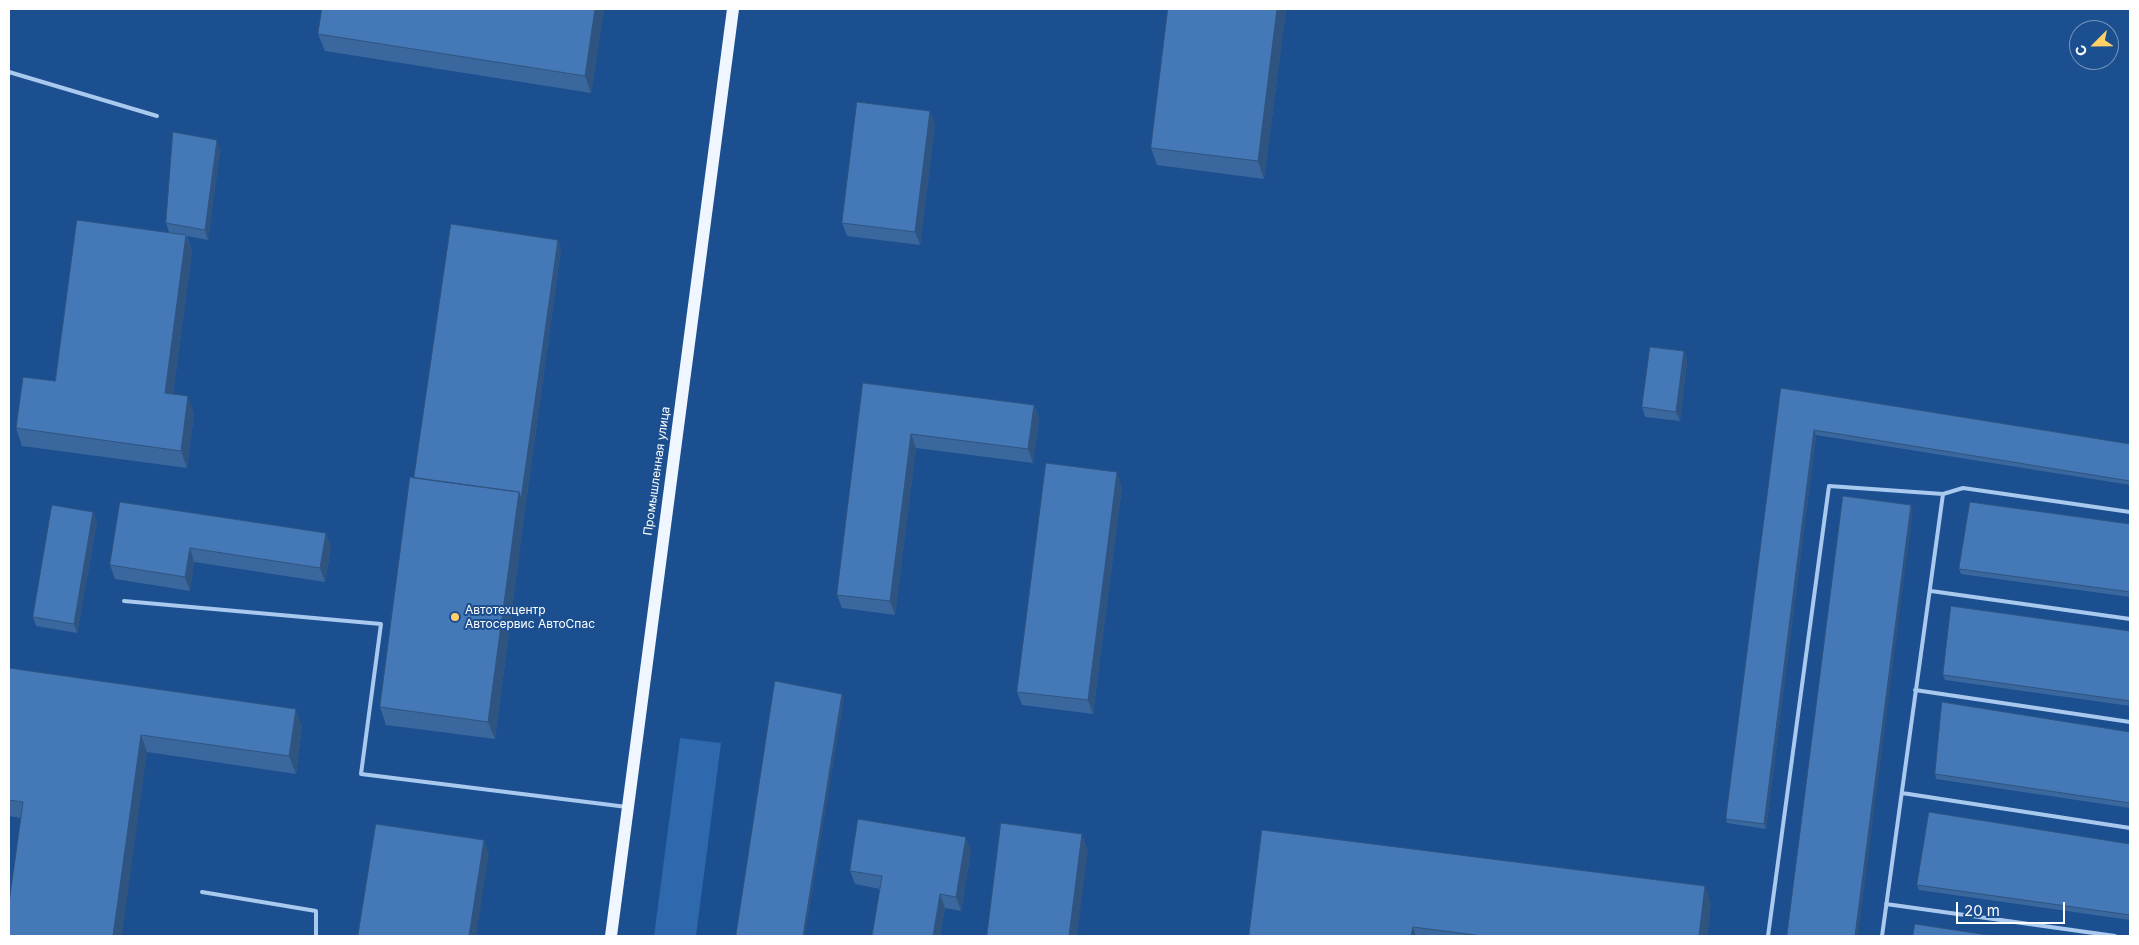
<!DOCTYPE html>
<html>
<head>
<meta charset="utf-8">
<style>
	body { margin:0 }
	#map { position:relative; width:2139px; height:945px; overflow:hidden; background:#1b4f8f; font-family:Inter,sans-serif }
	canvas { display:block }
	.frame { position:absolute; inset:0; border:10px solid #fff; pointer-events:none }
	.north { position:absolute; left:2069px; top:20px; width:50px; height:50px; box-sizing:border-box; background:#1b4f8f; border:1px solid #7695bc; border-radius:50%; rotate:247deg; font-size:14px; font-weight:700; line-height:20px; text-align:center; color:#fff }
	.north::after { content:''; display:block; margin:auto; width:18px; height:22px; background:#ffd166; clip-path:polygon(50% 0,100% 100%,50% 72%,0 100%) }
	.scale { position:absolute; left:1956px; top:902px; width:109px; height:22px; box-sizing:border-box; border:2px solid #fff; border-top:0; padding-left:6px; font-size:15px; line-height:18px; white-space:nowrap; color:#fff; -webkit-text-stroke:4px #1b4f8f; paint-order:stroke }
</style>
</head>
<body>
<div id="map">
<canvas width="2139" height="945"></canvas>
<div class="frame"></div>
<div class="north">С</div>
<div class="scale">20 m</div>
</div>
<script>
const ctx = document.querySelector('canvas').getContext('2d');
ctx.lineJoin = 'round';
function fill(path, color) { ctx.fillStyle = color; ctx.fill(path, 'evenodd'); }
function strokePath(path, color, width, dash) { ctx.strokeStyle = color; ctx.lineWidth = width; ctx.lineCap = dash ? 'butt' : 'round'; ctx.setLineDash(dash || []); ctx.stroke(path); }
function write(font, color, halo, rows, align = 'center') {
  ctx.font = font + ' Inter,sans-serif'; ctx.lineWidth = 4; ctx.setLineDash([]); ctx.textBaseline = 'middle'; ctx.strokeStyle = halo; ctx.fillStyle = color; for (const [text, x, y, turn = 0] of rows) {
    ctx.save(); ctx.translate(x, y); ctx.rotate((+turn || 0) * Math.PI / 180); ctx.textAlign = isNaN(turn) ? turn : align; if (halo) ctx.strokeText(text, 0, 0); ctx.fillText(text, 0, 0); ctx.restore();
  }
}
fill(new Path2D(`
	M680,738L721,743L696,936H654Z`), '#2e69ad');
strokePath(new Path2D(`
	M9,72L157,116
	M1943,494L1963,488L2130,512
	M1931,591L2130,619
	M124,601L381,624L361,774L627,807
	M1915,690L2130,722
	M1902,793L2130,828
	M202,892L316,911V936
	M1886,904L2115,936
	M1768,936L1829,486L1943,494L1882,936`), '#a9c9ee', 4);
strokePath(new Path2D(`
	M611,936L733,9`), '#f0f6ff', 12);
fill(new Path2D(`
	M604,9L591,93L325,51L318,34Z
	M1168,9H1286L1264,179L1157,165L1151,148Z
	M935,124L920,245L847,236L842,223Z
	M220,150L208,240L187,236L192,252L173,394L194,413L187,468L22,446L16,428L55,381L169,232L166,223Z
	M558,240L561,249L525,509L495,739L386,725L380,707Z
	M1684,351L1687,361L1680,421L1645,417L1642,407Z
	M863,383L1034,405L1039,418L1033,463L916,448L895,615L842,608L837,595Z
	M1781,388L2130,444V485L1816,435L1766,829L1727,823L1726,819Z
	M1122,486L1093,714L1022,705L1017,692Z
	M120,502L326,533L331,547L325,582L194,562L190,591L115,579L110,565Z
	M93,512L97,522L77,633L36,626L33,617Z
	M2130,524V597L1961,574L1959,569Z
	M2130,631V706L1945,680L1943,675Z
	M9,668L302,726L296,774L147,752L21,818L9,816Z
	M2130,732V808L1936,779L1935,774Z
	M2130,844V920L1919,890L1917,885Z
	M971,850L961,911L945,908L940,936H872L880,889L855,884L850,871Z
	M1711,903L1707,936H1249Z`), '#3a679d');
fill(new Path2D(`
	M595,9H604L591,93L585,76Z
	M1277,9H1286L1264,179L1258,161Z
	M930,111L935,124L920,245L915,232Z
	M217,140L220,150L208,240L205,230Z
	M186,235L192,252L171,410L165,393Z
	M558,240L561,249L525,509L495,739L488,722L519,492Z
	M1684,351L1687,361L1680,421L1676,412Z
	M188,396L194,413L187,468L181,451Z
	M1034,405L1039,418L1033,463L1028,449Z
	M1814,430L1816,435L1766,829L1764,824Z
	M911,434L916,448L895,615L890,601Z
	M1117,472L1122,486L1093,714L1088,700Z
	M1911,505L1913,510L1858,936H1855Z
	M93,512L97,522L77,633L74,624Z
	M326,533L331,547L325,582L320,568Z
	M190,548L194,562L190,591L185,577Z
	M842,694L844,699L805,936H803Z
	M296,709L302,726L296,774L289,756Z
	M141,735L147,752L122,936H113Z
	M1082,834L1088,851L1077,936H1069Z
	M966,837L971,850L961,911L956,897Z
	M484,840L489,854L476,936H469Z
	M1705,886L1711,903L1707,936H1699Z
	M940,894L945,908L940,936H933Z
	M1413,927L1416,936H1411Z`), '#305480');
const building = new Path2D(`
	M322,9H595L585,76L318,34Z
	M1168,9H1277L1258,161L1151,148Z
	M857,102L930,111L915,232L842,223Z
	M173,132L217,140L205,230L166,223Z
	M77,220L186,235L165,393L188,396L181,451L16,428L23,377L55,381Z
	M451,224L558,240L521,499L519,492L414,478Z
	M1650,347L1684,351L1676,412L1642,407Z
	M863,383L1034,405L1028,449L911,434L890,601L837,595Z
	M1781,388L2130,444V481L1814,430L1764,824L1726,819Z
	M1046,463L1117,472L1088,700L1017,692Z
	M410,477L519,492L488,722L380,707Z
	M1843,496L1911,505L1855,936H1787Z
	M120,502L326,533L320,568L190,548L185,577L110,565Z
	M1970,502L2130,524V592L1959,569Z
	M52,505L93,512L74,624L33,617Z
	M1951,606L2130,631V701L1943,675Z
	M9,668L296,709L289,756L141,735L113,936H9V903L23,802L9,800Z
	M775,681L842,694L803,936H736Z
	M1942,702L2130,732V803L1935,774Z
	M1929,812L2130,844V915L1917,885Z
	M858,819L966,837L956,897L940,894L933,936H872L882,876L850,871Z
	M1001,823L1082,834L1069,936H987Z
	M376,824L484,840L469,936H358Z
	M1262,830L1705,886L1699,936H1483L1413,927L1411,936H1249Z
	M1915,924L1994,936H1913Z`);
fill(building, '#4478b7');
strokePath(building, '#305480', 1);
for (const [x, y, r, color] of [
	[455,617,5,"#ffd166"]
]) { const dot = new Path2D(); dot.arc(x, y, r, 0, 2 * Math.PI); ctx.fillStyle = color; ctx.fill(dot); strokePath(dot, '#1b4f8f', 2); }
write('12px', '#fff', '#1b4f8f', [
	["Промышленная улица",657,471,-82]
]);
write('12px', '#fff', '#1b4f8f', [
	["Автотехцентр",465,610],
	["Автосервис АвтоСпас",465,624]
], 'left');
</script>
</body>
</html>
